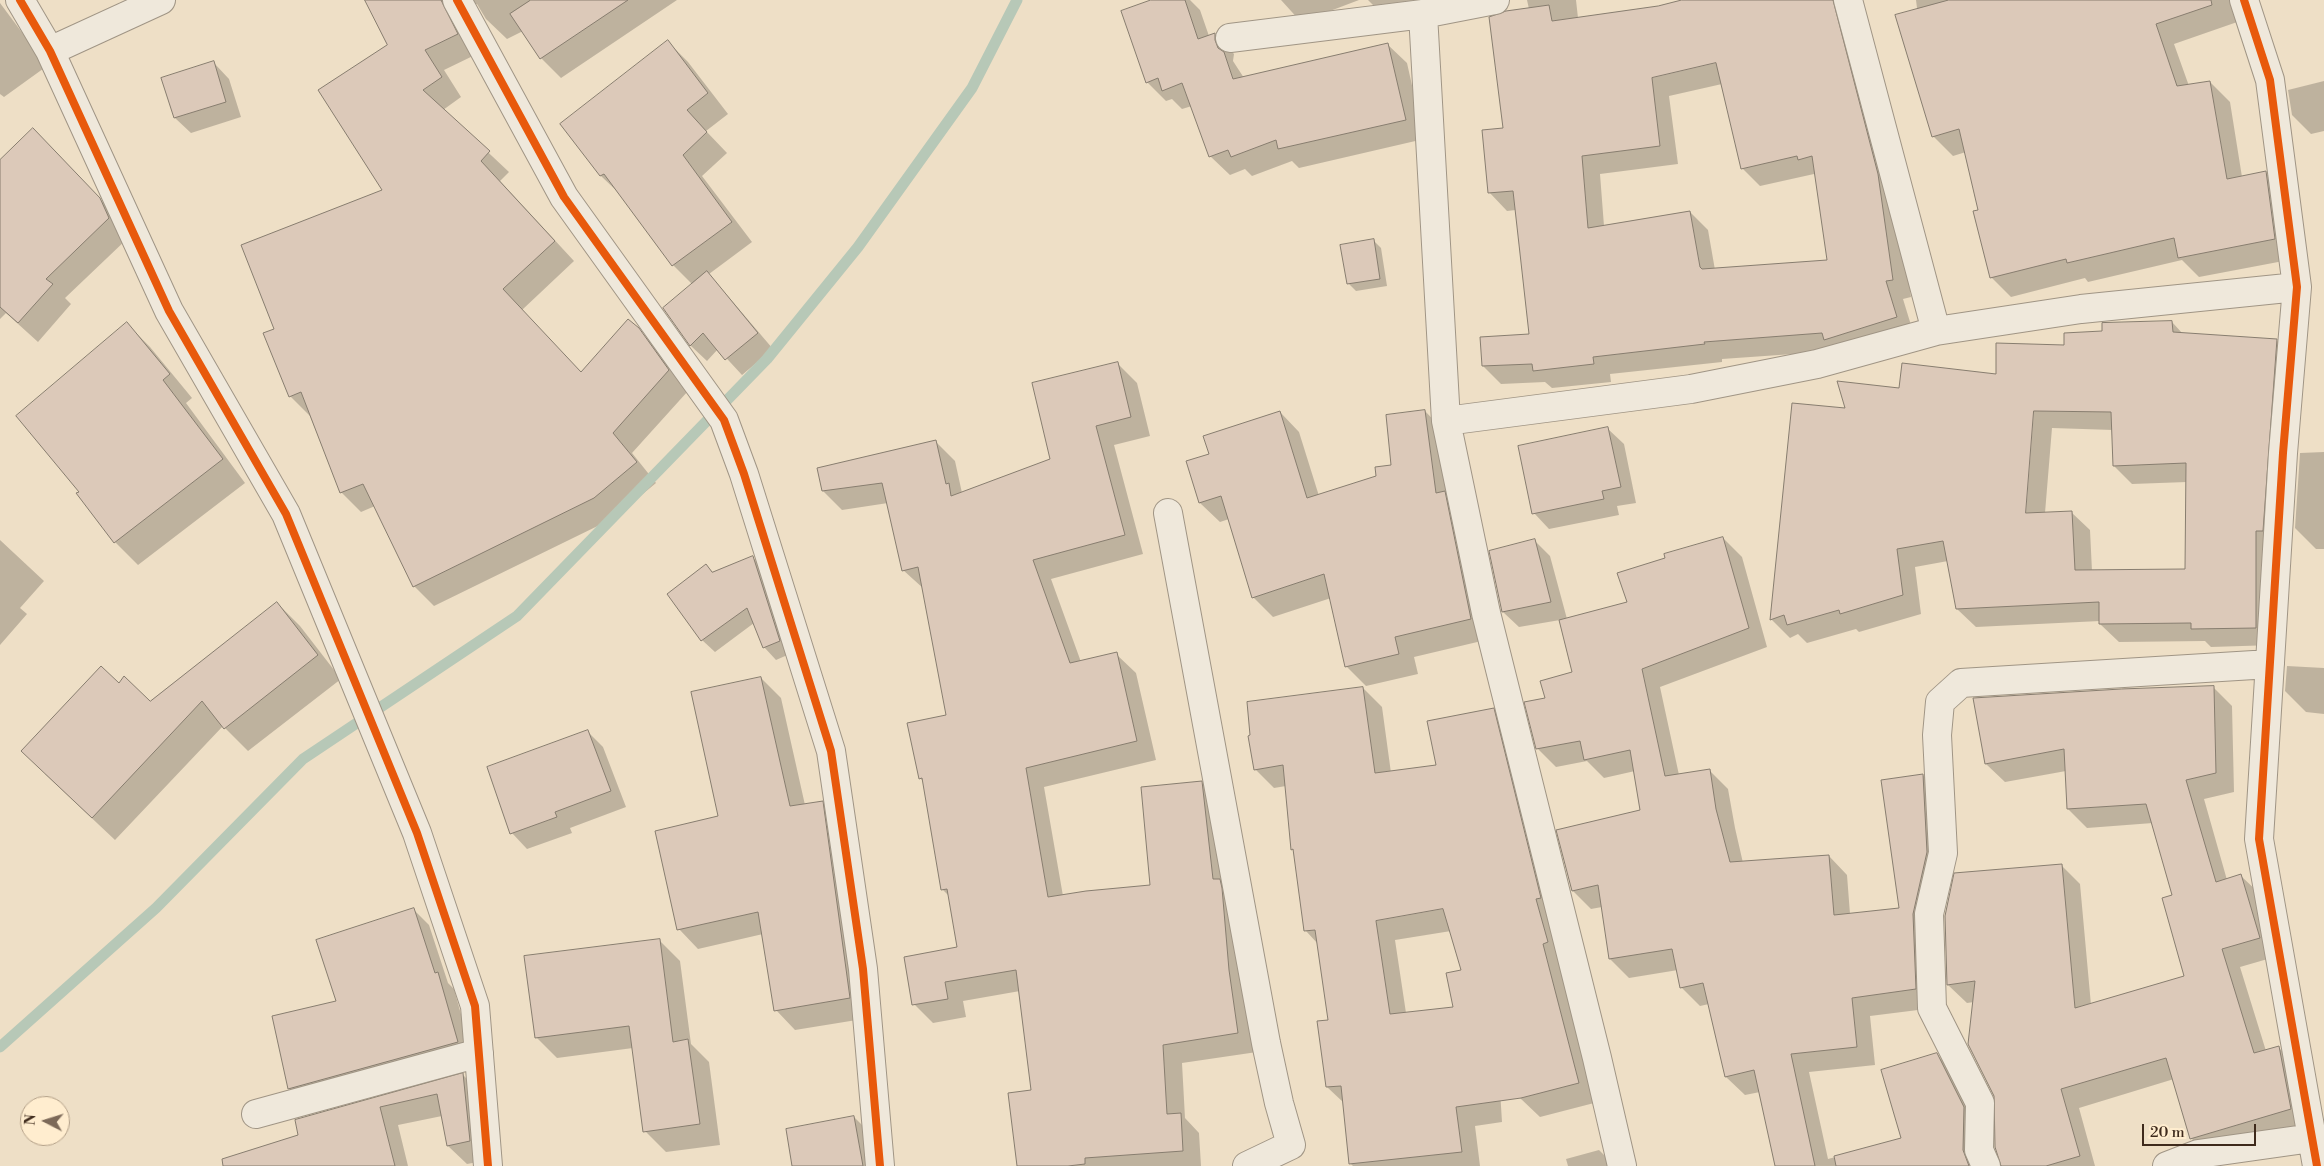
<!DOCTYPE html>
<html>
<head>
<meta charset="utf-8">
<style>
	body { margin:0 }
	#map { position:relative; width:2324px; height:1166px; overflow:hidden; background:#eedfc6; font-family:"Libre Bodoni",serif }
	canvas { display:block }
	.north { position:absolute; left:20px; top:1096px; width:50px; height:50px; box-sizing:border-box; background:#ffedcf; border:1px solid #b29f87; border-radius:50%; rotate:275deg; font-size:14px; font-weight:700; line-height:20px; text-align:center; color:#3e2a1c }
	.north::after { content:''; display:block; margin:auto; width:18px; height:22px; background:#7c6958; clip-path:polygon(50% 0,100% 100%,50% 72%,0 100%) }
	.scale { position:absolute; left:2142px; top:1124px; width:114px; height:22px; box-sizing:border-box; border:2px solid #3e2a1c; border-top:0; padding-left:6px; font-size:15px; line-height:18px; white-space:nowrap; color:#3e2a1c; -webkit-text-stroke:4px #ffedcf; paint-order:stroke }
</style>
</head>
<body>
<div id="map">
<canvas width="2324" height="1166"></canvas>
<div class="north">N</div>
<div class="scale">20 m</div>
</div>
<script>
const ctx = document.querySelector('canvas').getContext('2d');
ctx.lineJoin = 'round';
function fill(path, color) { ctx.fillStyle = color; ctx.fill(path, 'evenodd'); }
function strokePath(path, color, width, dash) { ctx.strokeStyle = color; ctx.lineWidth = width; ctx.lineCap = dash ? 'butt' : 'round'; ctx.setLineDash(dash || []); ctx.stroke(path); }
fill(new Path2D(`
	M367,0H677L561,78L541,58L523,31L507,39L486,19L477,4L470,6L477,54L444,70L461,97L443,110L509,172L500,181L574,261L522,310L581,373L638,329L659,350L688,391L632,453L656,483L614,518L434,606L414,586L375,506L361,512L341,492L310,416L290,396L275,329L383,191L388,46Z
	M1155,0H1190L1200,10L1209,36L1215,34L1234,54L1233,61L1244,78L1387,44L1407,63L1424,139L1299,168L1292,161L1252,176L1245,169L1230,175L1210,156L1192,106L1182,109L1172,99L1166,101L1147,82Z
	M1281,0H1359L1301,22Z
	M1368,0H1444L1384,16Z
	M1527,0H1576L1578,18L1711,0H1848L1896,193L1911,297L1903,299L1914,335L1836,351L1722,359V362L1610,374L1611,382L1552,388L1545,382L1501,384L1483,366L1530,335L1516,210L1507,211L1489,192L1504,129L1529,9ZM1722,84L1742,168L1760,186L1814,174L1817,177L1829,261L1715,270L1708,230L1690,212L1604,226L1600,174L1678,164L1669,96Z
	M1916,0H2236L2243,20L2174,44L2189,86L2210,82L2230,102L2242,177L2266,173L2285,192L2294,259L2199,277L2182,260L2088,282L2085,278L2011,297L1991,277L1980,211L1966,152L1953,156L1933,136Z
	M0,3L47,66L4,97L0,94Z
	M668,42L688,62L728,114L706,131L727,153L702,176L752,242L709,274L773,349L742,375L718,349L707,361L691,346L665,308L693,285L673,265L622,196L601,176L562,124Z
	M214,63L229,79L241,117L191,133L175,118Z
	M2324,81V131L2311,134L2292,115L2288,90Z
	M53,149L119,219L128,238L65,298L71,304L38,342L6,313L0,319V162Z
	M1373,240L1381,248L1387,286L1356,291L1348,283Z
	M2172,322L2183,334L2276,340L2295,358L2274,645L2211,647L2205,641L2119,642L2100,624V621L1976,627L1957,609L1948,561L1915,567L1921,614L1859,632L1856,629L1807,643L1798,634L1790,638L1772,620L1793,404L1847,410L1900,390L1997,375L2104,332ZM2052,428L2113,430L2114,466L2132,484L2187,482L2186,570L2092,571L2090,530L2071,512L2045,513Z
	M127,324L150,347L192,398L186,403L245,483L138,565L115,542L81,492Z
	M1118,364L1137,383L1150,436L1114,445L1143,554L1051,579L1081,662L1116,654L1136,673L1156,760L1044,787L1063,896L1151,886L1201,782L1220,801L1257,1052L1182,1063L1185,1118L1199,1133L1201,1166H1018L1032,1091L1020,991L963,1001L966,1017L933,1023L914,1004L958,948L950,897L942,889L923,781L920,778L947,716L924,589L903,570L888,503L842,510L823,491L936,442L955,461L962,493L1052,459Z
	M1425,411L1444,431L1490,639L1414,657L1418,674L1366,686L1346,666L1331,598L1273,617L1253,597L1229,519L1220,522L1200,503L1187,462L1211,455L1280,412L1299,432L1319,496L1377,477L1393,466Z
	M1608,429L1624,444L1636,503L1617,506L1619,515L1549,529L1534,513Z
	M2324,452V549H2316L2295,528L2300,453Z
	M1723,538L1742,557L1767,647L1660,687L1679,775L1709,770L1728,789L1735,828L1743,863L1829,856L1847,875L1850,914L1900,909L1923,775L1942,794L1934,1008L1870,1016L1875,1065L1809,1072L1828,1159L1903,1139L1937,1055L1956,1074L1983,1126V1166H1777L1760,1092L1745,1095L1726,1077L1709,1004L1700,1006L1681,987L1678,970L1629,978L1610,959L1602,907L1591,909L1573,891L1641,810L1635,771L1604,778L1587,761L1556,767L1537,748L1547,699L1573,673L1560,620L1519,627L1503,612L1535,541L1550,556L1567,619L1628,603L1667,558Z
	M0,540L44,581L20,608L27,614L0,645Z
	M753,558L766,570L792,653L776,660L764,647L754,623L715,652L702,640L706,566L714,573Z
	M277,603L300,626L341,679L248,751L223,726L115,840L45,774L119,685L150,702Z
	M2287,666L2324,668V714L2306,712L2285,691Z
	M761,678L781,698L805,805L822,803L842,823L869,1018L795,1030L776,1010L763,934L698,949L679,929L720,817Z
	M2213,687L2232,706L2234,792L2204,799L2227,880L2241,876L2260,894L2278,956L2240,967L2266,1051L2278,1047L2297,1066L2309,1128L2210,1157L2191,1138L2174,1079L2079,1108L2095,1166H2002L1997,1103L1969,1044L1974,1002L1967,1003L1948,985L2061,865L2080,884L2091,1005L2186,977L2173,895L2153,823L2087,828L2068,809L2066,771L2005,782L1986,764Z
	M1363,688L1382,707L1391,773L1437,766L1493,709L1513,729L1598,1102L1540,1117L1520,1098L1496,1026L1502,1122L1475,1126L1480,1166H1353L1350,1163L1344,1103L1327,1087L1329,1021L1318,944L1306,931L1294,852L1292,849L1286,786L1274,788L1255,769ZM1451,931L1462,971L1455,1008L1406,1013L1395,940Z
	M587,731L603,747L626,807L570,828L572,833L527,849L512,833Z
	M413,909L429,925L448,983L454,989L473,1058L305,1104L289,1088L338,1002Z
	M659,940L680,961L691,1044L709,1062L720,1145L666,1152L645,1131L633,1048L557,1058L536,1037Z
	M463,1075L482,1094L489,1160L467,1164L448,1146L442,1116L398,1125L408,1166H265L269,1146Z
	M854,1117L870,1133L876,1166H794Z
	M1599,1150L1615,1166H1568L1566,1159Z`), '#0003');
strokePath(new Path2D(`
	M0,1047L156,908L303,759L517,616L767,359L858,247L972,88L1017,0`), '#b7c8b7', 11);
const building = new Path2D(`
	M365,0H441L458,34L425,50L442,77L423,90L490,151L481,161L555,241L503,289L581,372L628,319L639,328L669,370L613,433L637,462L594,498L413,587L363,484L340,493L301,392L289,397L263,333L274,329L241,245L382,190L318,90L387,45Z
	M531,0H628L540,59L510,14Z
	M1151,0H1185L1198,39L1215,33V40L1218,48L1224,52L1233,79L1388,43L1406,120L1278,149L1276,140L1231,157L1228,150L1209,157L1182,83L1162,91L1158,78L1146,83L1121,11Z
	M1682,0H1833L1878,174L1893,280L1886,281L1897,317L1824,340L1822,333L1704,342L1705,344L1593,357L1594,364L1533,371L1532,364L1482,366L1480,337L1529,334L1513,191L1488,193L1482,130L1503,128L1489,17L1506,11L1549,5L1552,21L1658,6ZM1716,63L1741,169L1797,156L1798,160L1812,156L1827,260L1702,269L1700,267L1690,211L1588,228L1582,156L1660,146L1652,78Z
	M1949,0H2211L2212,5L2156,24L2177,86L2210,81L2227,179L2266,171L2275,239L2178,258L2174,238L2067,263L2066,259L1990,278L1973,211L1978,210L1959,129L1932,137L1895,15Z
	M668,40L708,93L687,110L707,132L683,155L732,222L672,266L604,174L600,176L560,124Z
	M214,61L226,102L174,118L161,78Z
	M33,128L100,198L109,218L46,279L53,284L18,323L0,307V160Z
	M1374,239L1380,279L1347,284L1340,245Z
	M707,271L758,333L725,360L703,333L690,346L663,308Z
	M2172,321L2173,332L2277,339L2263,531H2256V628L2191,629V623L2099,624V602L1956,609L1943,541L1897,549L1903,595L1840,614L1839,610L1787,625L1784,615L1770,620L1792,403L1845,408L1837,381L1899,388L1902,363L1996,374V343L2064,345V333L2102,331V323ZM2034,411L2111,412L2113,466L2186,463L2185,569L2075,570L2072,511L2026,513Z
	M127,322L170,374L163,380L223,459L114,543L76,493L79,492L16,416Z
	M1118,362L1131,417L1096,426L1125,535L1033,560L1070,663L1117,652L1137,741L1026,768L1048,897L1086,891L1150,885L1141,787L1202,781L1213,879H1220L1222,888L1229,970L1238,1033L1163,1045L1167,1114L1181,1113L1183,1151L1085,1158V1164L1068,1166H1017L1008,1093L1031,1090L1016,970L945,982L948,999L912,1005L904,957L957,947L947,889L941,890L922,778L919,779L907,723L946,715L918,567L902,571L882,483L822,491L817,468L936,440L946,484L949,483L951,496L1050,459L1032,383Z
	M1425,410L1436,493L1445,491L1471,619L1395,637L1399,654L1345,667L1324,574L1252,598L1221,496L1199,503L1186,461L1209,454L1203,436L1280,411L1307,498L1376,476L1375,467L1391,465L1386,415Z
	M1608,427L1621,487L1602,491L1604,499L1532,514L1518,446Z
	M1723,537L1749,628L1642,669L1665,776L1710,769L1716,809L1730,862L1829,855L1834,915L1899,908L1881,780L1923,774L1927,852L1913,914L1916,989L1852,998L1857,1047L1791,1054L1815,1166H1775L1754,1070L1725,1077L1703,983L1680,988L1672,949L1609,959L1598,885L1572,891L1556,830L1640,810L1630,750L1584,760L1580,741L1536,749L1524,702L1545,698L1540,681L1572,672L1559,620L1627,602L1617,573L1665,558L1664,554Z
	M1535,539L1551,602L1502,612L1489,551Z
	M753,556L780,641L763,648L747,608L701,641L667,594L706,564L712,572Z
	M277,602L318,655L224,729L202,701L92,818L21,751L101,666L119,683L124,676L150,701Z
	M761,677L790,806L823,801L850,998L774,1011L758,912L677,930L655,831L718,816L691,692Z
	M2214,686L2216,773L2186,780L2216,882L2241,874L2260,938L2222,949L2254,1053L2279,1046L2291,1109L2190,1139L2166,1058L2061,1089L2080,1156L2046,1166H2001L1995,1147L1994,1096L1968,1044L1975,981L1947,985L1945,916L1954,873L2062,864L2075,1008L2184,976L2162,898L2172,895L2146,804L2067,809L2064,749L1985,764L1973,698L2121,689Z
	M1363,687L1375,773L1436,765L1427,721L1494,708L1541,898L1536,899L1548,942L1543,944L1579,1083L1521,1098L1456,1107L1462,1152L1349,1164L1341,1086L1326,1087L1317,1021L1328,1020L1315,930L1304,931L1293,849L1291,850L1283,765L1254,770L1248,736L1250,735L1247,702ZM1443,909L1461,970L1446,973L1453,1007L1390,1014L1376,921Z
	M588,730L611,791L555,812L557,817L510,834L487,767Z
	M414,908L435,973L438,972L458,1042L288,1089L272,1016L336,1001L316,940Z
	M660,939L673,1042L688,1039L700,1124L643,1132L629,1026L535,1038L524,956Z
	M1937,1053L1964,1107L1963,1150L1969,1166H1836L1834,1156L1901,1138L1881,1070Z
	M463,1073L470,1141L447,1146L437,1094L380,1107L395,1166H223L222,1159L298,1135L295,1120Z
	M854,1116L863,1166H792L786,1129Z`);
fill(building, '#dcc9b9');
strokePath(building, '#877d6f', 1);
const minor = new Path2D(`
	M20,0L50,51L169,311L286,514L417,833L475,1006L488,1166
	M457,0L564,197L724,420L744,474L831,751L863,969L880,1166
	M1848,0L1936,331
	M2244,0L2270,80L2297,287L2283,453L2259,839L2317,1166
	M1423,14L1446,421L1486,613L1597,1058L1622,1166
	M1230,38L1423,14L1495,0
	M50,51L161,0
	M1446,421L1691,389L1817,364L1936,331L2081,309L2297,287
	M1168,513L1266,1043L1279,1103L1291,1145L1247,1166
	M256,1114L479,1053
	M1986,1166L1979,1150L1980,1103L1932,1008L1929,914L1943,853L1937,735L1940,702L1961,683L2270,664
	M2167,1166L2198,1154L2312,1138`);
strokePath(minor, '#a09585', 30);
strokePath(minor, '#efe8db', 28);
strokePath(new Path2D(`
	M20,0L50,51L169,311L286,514L417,833L475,1006L488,1166
	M457,0L564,197L724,420L744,474L831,751L863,969L880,1166
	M2244,0L2270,80L2297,287L2283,453L2259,839L2317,1166`), '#e8590c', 8);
</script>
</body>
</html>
